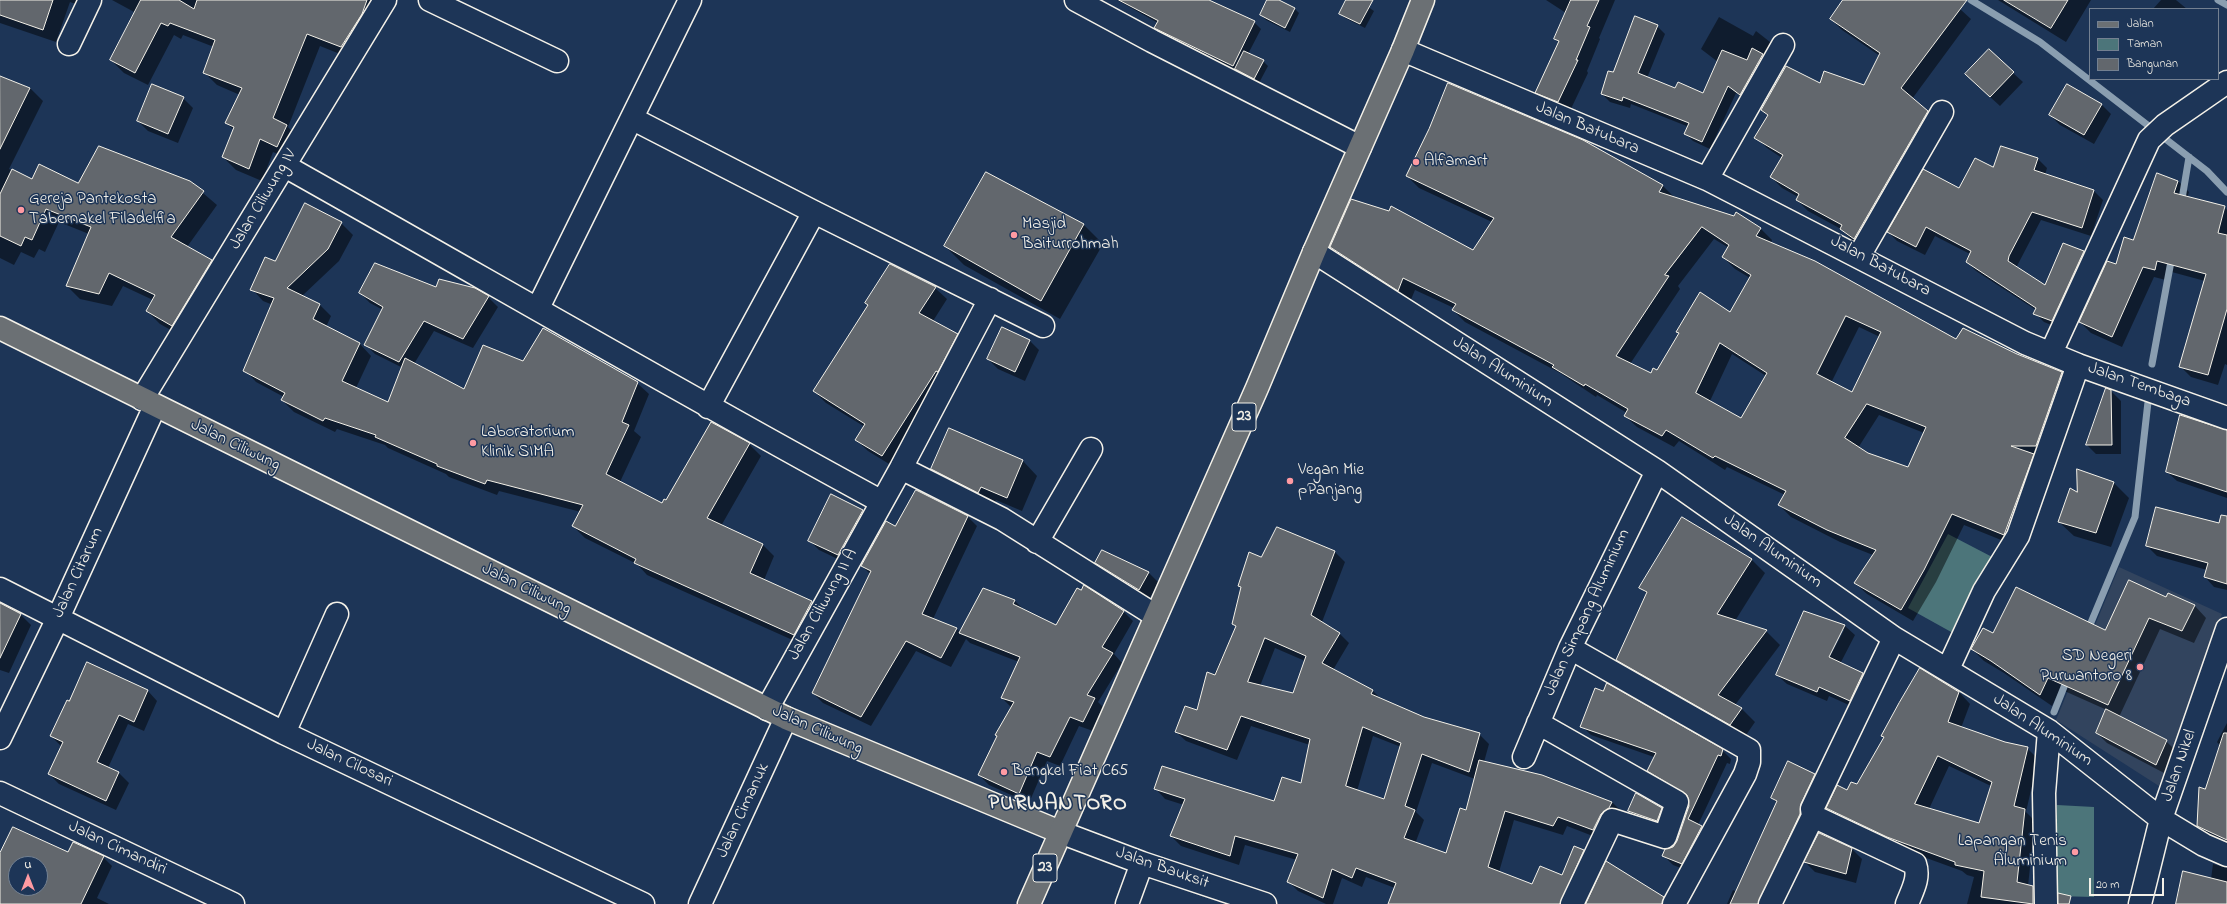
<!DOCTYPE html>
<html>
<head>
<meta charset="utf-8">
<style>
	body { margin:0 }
	#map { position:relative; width:2227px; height:904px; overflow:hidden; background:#1d3557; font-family:"Indie Flower",sans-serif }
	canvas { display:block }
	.legend { position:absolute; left:2089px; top:8px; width:130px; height:72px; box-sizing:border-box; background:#1d3557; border:1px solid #738091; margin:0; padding:5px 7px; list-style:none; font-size:12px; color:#f4f1e8 }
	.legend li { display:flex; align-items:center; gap:8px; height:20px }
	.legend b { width:20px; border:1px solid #738091 }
	.north { position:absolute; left:8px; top:856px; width:40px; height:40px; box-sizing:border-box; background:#1d3557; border:1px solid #738091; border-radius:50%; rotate:0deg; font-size:11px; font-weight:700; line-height:16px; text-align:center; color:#f4f1e8 }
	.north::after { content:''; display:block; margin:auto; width:14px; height:18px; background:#ff9aa2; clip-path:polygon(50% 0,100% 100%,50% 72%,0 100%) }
	.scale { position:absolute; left:2089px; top:878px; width:75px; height:18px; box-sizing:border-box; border:2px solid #f4f1e8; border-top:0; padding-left:5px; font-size:12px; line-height:14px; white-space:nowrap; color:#f4f1e8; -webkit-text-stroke:3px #1d3557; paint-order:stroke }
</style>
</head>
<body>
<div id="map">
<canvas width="2227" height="904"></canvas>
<ul class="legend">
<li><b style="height:5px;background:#6b7074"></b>Jalan</li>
<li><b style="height:11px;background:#4c757a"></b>Taman</li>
<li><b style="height:11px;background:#62676d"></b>Bangunan</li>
</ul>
<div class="north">U</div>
<div class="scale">20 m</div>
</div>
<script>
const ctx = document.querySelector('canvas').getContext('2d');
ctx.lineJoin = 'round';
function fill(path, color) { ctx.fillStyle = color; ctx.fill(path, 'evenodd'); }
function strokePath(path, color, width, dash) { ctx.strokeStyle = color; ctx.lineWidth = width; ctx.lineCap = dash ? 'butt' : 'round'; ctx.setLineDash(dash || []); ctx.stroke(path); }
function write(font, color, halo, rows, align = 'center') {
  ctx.font = font + ' "Indie Flower",sans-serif'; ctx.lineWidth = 3; ctx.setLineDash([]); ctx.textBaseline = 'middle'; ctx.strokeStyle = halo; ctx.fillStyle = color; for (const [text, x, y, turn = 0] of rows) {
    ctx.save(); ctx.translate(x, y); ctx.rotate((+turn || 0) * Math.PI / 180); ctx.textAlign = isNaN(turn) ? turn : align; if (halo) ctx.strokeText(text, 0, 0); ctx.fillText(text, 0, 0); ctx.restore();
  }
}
fill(new Path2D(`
	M2119,567L2222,614L2159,786L2056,720Z`), '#32445e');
fill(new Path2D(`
	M1948,534L1998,560L1953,633L1908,608Z
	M2057,805L2094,807V897L2055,896Z`), '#4c757a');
fill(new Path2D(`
	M0,0H93L90,9L70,2L56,42L0,23Z
	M112,0H391L355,60L320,46L288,127L299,139L290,159L273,152L262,181L236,170L223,157L234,130L226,123L240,95L217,85L204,72L214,47L183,35L181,39L174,35L148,85L124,73L111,60L136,13Z
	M1117,0H1191L1254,22L1261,29L1248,54L1263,61L1268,66L1259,83L1237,70L1162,34L1155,28L1158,23Z
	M1269,0H1277L1295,9L1299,13L1290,32L1266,20L1261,15Z
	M1347,0H1358L1374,11L1365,28L1345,18L1340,13Z
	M1546,0H1615L1599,38L1600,39L1587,71L1588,73L1569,113L1548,104L1536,92L1559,43L1555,39L1566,13Z
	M1844,0H1950L1971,19L1912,99L1938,123L1866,249L1852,240L1841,229L1808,211L1797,200L1798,197L1782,188L1771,177L1782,158L1767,148L1756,137L1768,116L1762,110L1820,85L1865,87L1880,56L1842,30L1831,19Z
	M1998,0H2091L2066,42Z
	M2161,0H2176L2187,9H2153Z
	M1719,17L1753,36L1756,31L1779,49L1748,102L1736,93L1710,149L1693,141L1686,134L1689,127L1631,104L1630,108L1610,102L1602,94L1614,73L1657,26L1665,34L1647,78L1676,89L1703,94L1718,62L1701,49Z
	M2013,73L2023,82L2000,106L1976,84Z
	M0,77L30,88L43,101L9,169L32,180L78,184L190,182L217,205L187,247L211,261L224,274L185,338L160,324L147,311L153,300L123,286L112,306L80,299L67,286L89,234L59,222L45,252L39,249L34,258L21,252L14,265L0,258Z
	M183,98L193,108L178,143L148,131L138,121Z
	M2101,104L2111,114L2094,144L2060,125L2050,115Z
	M2001,147L2038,159L2047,168L2045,175L2094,191L2103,200L2091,236L2041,220L2017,266V268L2045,287L2084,252L2093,261L2061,329L2044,322L2035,313L2036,310L1976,271L1967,262L1970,254L1935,236L1925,255L1897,241L1888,232L1994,169Z
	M986,174L1084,225L1103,244L1060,319L964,265L945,246Z
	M1407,176L1662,185L1675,198L1760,228L1772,240L1771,243L1956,340L2017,355L2062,373L2074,385L2016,546L1964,525L1936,582L1913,621L1867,594L1855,583L1873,555L1840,542L1791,517L1779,505L1785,495L1727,467L1725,470L1679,441L1674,447L1637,427L1625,416L1627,413L1597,395L1596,397L1560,373L1465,322L1453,310L1454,308L1415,290L1410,302L1343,259L1331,247L1474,252L1492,222L1419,188ZM1660,188H1662L1657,197ZM1714,239L1729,248L1723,257L1735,269L1750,278L1730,313L1677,332L1679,334L1657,372L1651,374L1630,364L1680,289L1678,286ZM1859,327L1880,337L1852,393L1831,383ZM1732,354L1766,376L1741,420L1710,401ZM1879,415L1924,433L1909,469L1867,454L1858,448Z
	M2178,181L2189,192L2187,198L2224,207L2227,210V365L2225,364L2218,385L2191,377L2180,366L2205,281L2168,271L2166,280L2154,277L2122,347L2091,333L2080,322L2134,241Z
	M341,223L353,235L339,261L302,296L320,305L331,316L326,327L360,344L371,356L356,388L389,403L403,368L375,354L365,344L383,310L370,303L360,293L436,289L488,297L498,307L473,348L434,331L414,364L464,391L523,362L637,383L649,394L634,431L641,437L620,482L662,505L749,444L761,456L721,526L763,545L774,556L764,580L811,602L823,613L806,646L647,575L637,564L585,538L573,526L581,512L499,491L497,495L449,477L446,474L388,448L385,445L337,429L335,432L294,412L282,400L284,397L256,382L245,370L273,305L263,301L252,289L275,262Z
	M935,288L947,299L933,321L957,334L968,346L894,467L868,451L856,440L865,427L826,403L814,391L869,305Z
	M1029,340L1039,350L1025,381L998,369L988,359Z
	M2111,391L2121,401V454H2096L2087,445Z
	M949,429L1023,461L1037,476L1022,511L996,500L993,507L946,483L932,469Z
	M2227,431V498L2177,481L2167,472Z
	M2078,471L2114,483L2129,498L2111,547L2074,536L2059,522L2078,493Z
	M831,496L863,511L872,521L848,564L819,550L809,540Z
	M967,516L977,526L933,619L957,629L961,632L983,589L1015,601L1023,609L1056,626L1123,611L1133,621L1114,654L1122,663L1098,702L1104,708L1093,731L1079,726L1060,766L1047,761L1029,803L989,785L979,775L1012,708L1002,698L1019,662L970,643L966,639L951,667L916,651L871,726L823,703L813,693L870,574L862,566L895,527Z
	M1683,518L1752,560L1765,573L1735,621L1766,631L1780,645L1735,705L1741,708L1755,722L1744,738L1631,673L1617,660L1647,594L1640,587Z
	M2227,527V590L2214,587L2205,577L2207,570L2157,556L2147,546Z
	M1278,528L1335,552L1345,562L1322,622L1339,633L1349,643L1333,670L1373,691L1381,699L1424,718L1479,734L1489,744L1484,762L1612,802L1622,812L1603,840L1567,826L1563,835L1514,820L1499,872L1532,885L1563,876L1583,851L1593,861L1573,904H1389L1395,888L1366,877L1362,887L1342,878L1333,904H1326L1298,891L1288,881L1297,860L1245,845L1239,865L1181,846L1171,836L1184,805L1165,799L1156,789L1274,802L1302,784L1310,745L1251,726L1237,760L1186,741L1176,732L1197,712L1236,627L1233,624L1242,588L1240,586L1262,558ZM1275,648L1305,661L1294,694L1260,686ZM1373,736L1401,747L1385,800L1357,791ZM1432,763L1475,779L1466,811L1446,855L1415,844L1424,820L1416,812Z
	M1103,552L1149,573L1159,583L1149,599L1106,573L1097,563Z
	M2169,594L2195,606L2206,618L2194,643L2160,629L2119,717L2166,741L2176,751L2166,774L2107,743L2097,733L2107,710L2060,689L2052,706L2004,673L1984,661L1972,649L1993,635L2106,632L2167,599Z
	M0,604L20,614L31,625L9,673L0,670Z
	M1805,613L1845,626L1855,635L1840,664L1863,674L1872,684L1860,710L1829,696L1827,701L1787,684L1777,675ZM1842,630H1844L1827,662L1826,661Z
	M148,691L157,701L144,731L128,724L108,768L119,773L129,783L116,810L59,784L49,774L62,747L51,736Z
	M1959,692L1970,704L1961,728L2004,743L2027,748L2038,759L2026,812L2035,821L2028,886L2033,887L2044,898V904H1967L1974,877L1967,875L1962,871L1899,848L1838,819L1827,808L1858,785L1884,738L1883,736ZM1949,766L1991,786L1980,825L1929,809Z
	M2227,723V846L2209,836L2198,826L2205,790L2220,746L2217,742Z
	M1582,726L1722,750L1731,759L1730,764L1727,763L1698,825L1711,836L1691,872L1673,865L1664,856L1678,842L1690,806L1689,799L1657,779L1648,770L1654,757L1591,735Z
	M1814,775L1825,786L1772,904H1727L1733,890L1737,892L1777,803L1772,798Z
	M1661,809L1671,818L1667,830L1639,820L1629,810Z
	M1819,834L1852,849L1862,859L1856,883L1815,872L1805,862Z
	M69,853L103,857L112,866L97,898L109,904H0V856ZM16,864H40V888H16Z
	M2213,864L2227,868V904H2177L2211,879Z`), '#0007');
strokePath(new Path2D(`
	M1971,0L2040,42L2207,171L2227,192
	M2218,0L2227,5
	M2181,205L2189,157
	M2152,364L2172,256
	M2087,632L2135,517L2148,402
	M2054,712L2068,677`), '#8a9eb0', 7);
const building = new Path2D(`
	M0,0H53L43,30L0,15Z
	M141,0H179L194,9L197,0H367L362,14L341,47L307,34L273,118L287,125L277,147L260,139L249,169L222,157L234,127L225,123L242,88L203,73L215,40L170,23L168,26L161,23L135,73L110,60Z
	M1119,0H1209L1255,21L1233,66L1154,28L1158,21Z
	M1267,0H1279L1295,8L1285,28L1260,15Z
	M1346,0H1373L1360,24L1339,14Z
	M1571,0H1599L1587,26L1590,27L1576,60H1578L1558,102L1535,93L1559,41L1554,39Z
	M1843,0H1967L1901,88L1928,111L1854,239L1840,229L1842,225L1796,200L1799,194L1770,177L1783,155L1754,138L1768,115L1761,110L1786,66L1820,83L1824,71L1864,85L1880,53L1830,19Z
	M2004,0H2068L2051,28Z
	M1635,16L1658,25L1638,73L1675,88L1678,82L1703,93L1722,50L1747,60L1752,48L1763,54L1740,95L1728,86L1702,142L1684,134L1689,123L1623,97L1622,101L1601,94L1608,71L1613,72Z
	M1989,49L2014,72L1990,97L1965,74Z
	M1244,51L1264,60L1254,79L1235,69Z
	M0,76L30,88L0,149Z
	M1448,83L1583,140L1663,185L1659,192L1734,216L1736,212L1761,228L1756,236L1815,261L1956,339L1963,328L2017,354L2062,372L2036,446H2011L2034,454L2004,535L1952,514L1924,570L1901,610L1854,583L1876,550L1827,530L1778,505L1786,491L1715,456L1713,458L1666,430L1662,436L1624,416L1628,409L1585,384L1584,386L1552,367L1554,365L1452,310L1456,304L1403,278L1398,291L1330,247L1351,199L1389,211L1391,206L1473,250L1494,218L1406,176L1429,129ZM1702,227L1729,245L1722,257L1751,275L1730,312L1700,292L1676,332L1679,333L1657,370L1653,368L1651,373L1616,356L1669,276L1665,275ZM1846,316L1881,332L1852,392L1817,374ZM1720,343L1767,373L1741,418L1696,393ZM1867,404L1926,427L1908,467L1868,453L1845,438Z
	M152,84L184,97L168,134L137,121Z
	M2067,84L2102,104L2084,135L2049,115Z
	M99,146L190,181L204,191L171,237L212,260L172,326L146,311L155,295L109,273L99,294L66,286L91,227L46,209L32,240L25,237L21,246L0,236V194L12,169L32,179L39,164L78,183Z
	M2001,146L2038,158L2034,170L2094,190L2082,228L2032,212L2009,256L2008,261L2045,285L2063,243L2084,251L2052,321L2033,314L2036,308L1966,262L1971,251L1926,227L1916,247L1887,232L1923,169L1959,188L1975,158L1993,167Z
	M986,172L1084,224L1041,301L944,246Z
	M2157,173L2178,181L2174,193L2225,206L2218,233L2227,235V309L2208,375L2179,367L2206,274L2157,261L2155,270L2143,267L2112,337L2079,322L2107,261L2116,264L2124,237L2133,240Z
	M305,203L342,222L328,249L287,288L320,304L313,319L360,343L342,381L388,402L405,358L464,389L483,345L523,361L543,328L638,382L622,422L629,425L606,474L662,503L664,499L666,500L711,422L750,443L707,518L763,544L750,573L812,601L794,635L634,563L636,559L572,526L583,505L487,480L485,484L437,466V464L375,437L376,435L325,418L323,421L281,400L285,393L243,371L274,298L250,290L265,257L275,261Z
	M375,263L436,287L439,279L475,288L489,296L463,339L424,321L399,362L364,345L383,307L359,293Z
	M890,264L936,287L919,313L958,334L938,372L936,371L882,456L855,440L865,424L813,391L868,305L865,303Z
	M1002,327L1030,340L1015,372L987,359Z
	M2106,388L2111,390L2112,445H2086Z
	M2180,415L2227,430V492L2166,472Z
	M949,428L1023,460L1007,498L981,487L978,493L931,469Z
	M2077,469L2114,482L2096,533L2058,522L2070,488L2077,492Z
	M916,490L968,516L922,614L957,628L941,658L906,641L861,717L812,693L871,571L861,566L886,521L895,526Z
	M831,494L863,510L838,555L808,541Z
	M2156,507L2219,523L2221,515L2227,516V584L2204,577L2208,563L2146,546Z
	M1682,517L1752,559L1717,614L1767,630L1718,695L1742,708L1730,725L1616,660L1647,592L1639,588Z
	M1277,527L1335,551L1311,615L1340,633L1322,663L1373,690L1371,694L1424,717L1480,733L1469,772L1422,754L1405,806L1415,810L1404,838L1446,853L1460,808L1466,810L1479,760L1542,775L1612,802L1609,808L1601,814L1593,830L1558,817L1553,826L1505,811L1488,867L1532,884L1540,866L1562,875L1574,846L1584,850L1560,904H1388L1396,883L1356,868L1352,878L1332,869L1323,898L1287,882L1298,854L1235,836L1230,856L1170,836L1185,799L1154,789L1162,766L1274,801L1282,777L1301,783L1310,739L1241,716L1227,750L1175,732L1185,706L1197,710L1207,672L1215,675L1236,626L1232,624L1241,587L1238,586L1249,552L1261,557ZM1265,638L1306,656L1293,693L1248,682ZM1363,727L1401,743L1384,799L1346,786Z
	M1102,550L1149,572L1139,590L1095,563Z
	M2129,580L2166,597L2168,593L2195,605L2182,631L2149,618L2108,705L2048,678L2040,695L1991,661L1971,649L1983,628L1993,633L2016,587L2105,630Z
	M1084,585L1124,611L1102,647L1113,653L1087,695L1095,698L1083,722L1070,717L1050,757L1037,752L1019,794L978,775L997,736L995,735L1014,702L1001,698L1020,657L959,633L983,588L1015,600L1013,604L1056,625L1077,588L1081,590Z
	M0,603L21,614L0,658Z
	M1804,611L1845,625L1829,657L1863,673L1850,701L1819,687L1817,692L1776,675Z
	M87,662L148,690L134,722L119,715L97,762L119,772L106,801L48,774L63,742L50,736L67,700L69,701Z
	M1920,668L1959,692L1948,722L2005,742L2028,747L2014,806L2025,809L2017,882L2033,886V904L1981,897L1984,871L1955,865V862L1887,837L1826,808L1837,785L1847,790L1851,782L1857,784L1884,737L1881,736L1899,703ZM1938,756L1992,782L1979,823L1915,804Z
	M1607,683L1723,749L1721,756L1718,755L1688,819L1702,826L1682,864L1662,856L1665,849L1673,847L1677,841L1689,806L1687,795L1647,771L1656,753L1580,727L1595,688L1603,691Z
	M2106,709L2167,740L2156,765L2096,733Z
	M2224,733H2227V840L2197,826L2199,787L2205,789Z
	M1788,761L1815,774L1801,804L1800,814L1758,904H1730L1777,801L1771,798Z
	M1636,793L1662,808L1657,821L1628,811Z
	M13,827L68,852L73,842L104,856L81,904H0V853ZM16,864H40V888H16Z
	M1819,833L1852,848L1846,874L1804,862Z
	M1606,861L1664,897L1662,904H1586Z
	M2183,871L2227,882V904H2176Z
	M2058,893L2071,896L2069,904H2058Z`);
fill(building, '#62676d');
strokePath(building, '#f4f1e8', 1);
const minor = new Path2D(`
	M430,0L557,61
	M1076,0L1152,41L1360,147
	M69,44L90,0
	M1403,50L1707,179L2025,343L2078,365L2227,418
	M633,119L814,212L1043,326
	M285,166C484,278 681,393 882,502
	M1707,179L1783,45
	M1314,252L1657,471L1894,638L2049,731L2161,819L2204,845L2227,855
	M1859,256L1942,112
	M538,308L690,0
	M2051,353L2149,140L2165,125L2227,82
	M142,399L385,0
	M708,407L814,212
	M901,468L1002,519L1156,616
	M1037,542L1091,449
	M0,589L284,733L643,904
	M1894,638L1812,809L1813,816L1915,864C1920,878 1912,891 1907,904
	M1570,648L1749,750V762L1745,774L1674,904
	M1948,669L1984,591L2018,536L2078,365
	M767,709L901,468L990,299
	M1538,723L1677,802L1665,837L1612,820L1572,904
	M284,733L337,614
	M0,738L58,618L155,406
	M1524,757L1570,648L1657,471
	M0,793L233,904
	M1060,832L1142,863L1265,904
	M700,904L786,718
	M1127,904L1142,863
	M1770,904L1813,816
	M2046,904L2044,793L2049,731
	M2140,904L2161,819L2227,629`);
const major = new Path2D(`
	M0,328L786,718L1060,832`);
const highway = new Path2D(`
	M1029,904L1257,388L1314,252L1403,50L1423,0`);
strokePath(minor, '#f4f1e8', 25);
strokePath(major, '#f4f1e8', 25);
strokePath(highway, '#f4f1e8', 25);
strokePath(minor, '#1d3557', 22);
strokePath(major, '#6b7074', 22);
strokePath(highway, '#6b7074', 22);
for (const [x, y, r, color] of [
	[1416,162,4,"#ff9aa2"],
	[21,210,4,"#ff9aa2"],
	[1014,235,4,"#ff9aa2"],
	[473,443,4,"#ff9aa2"],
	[1290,481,4,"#ff9aa2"],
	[2140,667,4,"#ff9aa2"],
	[1004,772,4,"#ff9aa2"],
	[2075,852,4,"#ff9aa2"]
]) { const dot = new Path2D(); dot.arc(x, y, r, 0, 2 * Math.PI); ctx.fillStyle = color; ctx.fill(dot); strokePath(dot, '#1d3557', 1.5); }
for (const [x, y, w] of [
	[1244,417,24],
	[1045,868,24]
]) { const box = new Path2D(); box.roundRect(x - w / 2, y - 14, w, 28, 3); ctx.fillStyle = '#1d3557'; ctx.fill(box); strokePath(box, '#f4f1e8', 1); }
write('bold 16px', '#f4f1e8', null, [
	["23",1244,417],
	["23",1045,868]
]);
write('17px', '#f4f1e8', '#1d3557', [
	["Jalan Batubara",1587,129,23],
	["Jalan Ciliwung IV",264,200,-59],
	["Jalan Batubara",1880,267,28],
	["Jalan Aluminium",1502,373,33],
	["Jalan Tembaga",2139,386,19],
	["Jalan Ciliwung",235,446,26],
	["Jalan Aluminium",1772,552,35],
	["Jalan Citarum",79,573,-65],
	["Jalan Ciliwung",526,590,26],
	["Jalan Ciliwung II A",824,605,-61],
	["Jalan Simpang Aluminium",1588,613,-65],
	["Jalan Ciliwung",817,731,24],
	["Jalan Aluminium",2042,731,34],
	["Jalan Cilosari",349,764,25],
	["Jalan Nikel",2180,766,-71],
	["Jalan Cimanuk",744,811,-65],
	["Jalan Cimandiri",117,849,25],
	["Jalan Bauksit",1162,869,19]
]);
write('17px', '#f4f1e8', '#1d3557', [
	["Alfamart",1424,162],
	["Gereja Pantekosta",29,200],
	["Tabernakel Filadelfia",29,220],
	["Masjid",1022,225],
	["Baiturrohmah",1022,245],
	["Laboratorium",481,433],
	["Klinik SIMA",481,453],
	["Vegan Mie",1298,471],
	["pPanjang",1298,491],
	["SD Negeri",2132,657,"right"],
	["Purwantoro 8",2132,677,"right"],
	["Bengkel Fiat C65",1012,772],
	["Lapangan Tenis",2067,842,"right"],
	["Aluminium",2067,862,"right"]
], 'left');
ctx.letterSpacing = '1px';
write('bold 21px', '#f4f1e8', '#1d3557', [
	["PURWANTORO",1058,806]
]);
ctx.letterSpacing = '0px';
</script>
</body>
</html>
